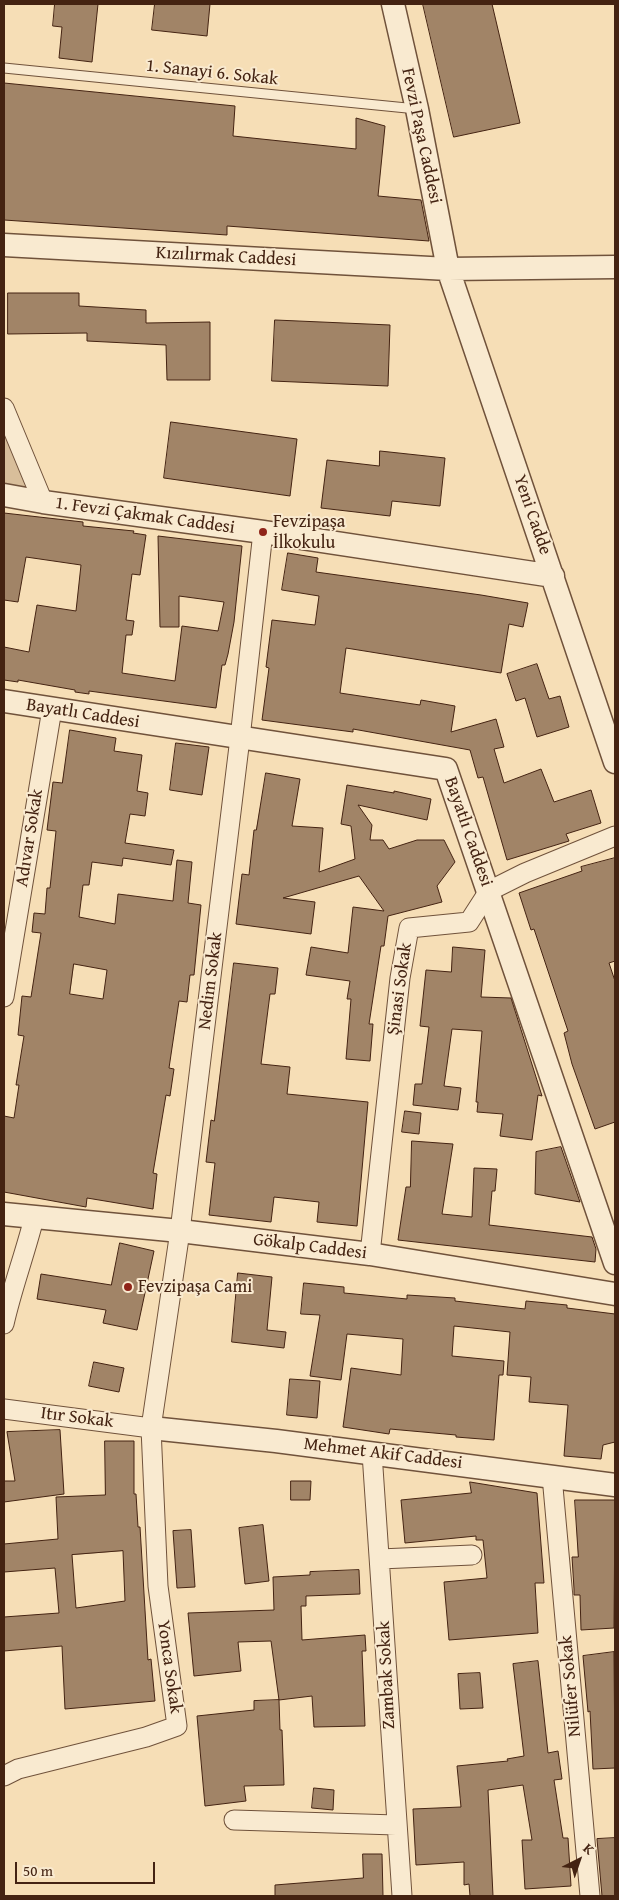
<!DOCTYPE html>
<html>
<head>
<meta charset="utf-8">
<style>
	body { margin:0 }
	#map { position:relative; width:619px; height:1900px; overflow:hidden; background:#f6deb6; font-family:"Gentium Book Plus",serif }
	canvas { display:block }
	.frame { position:absolute; inset:0; border:5px solid #442312; pointer-events:none }
	.north { position:absolute; left:554px; top:1835px; width:50px; height:50px; -webkit-text-stroke:4px #f9ead0; paint-order:stroke; rotate:41deg; font-size:14px; font-weight:700; line-height:20px; text-align:center; color:#442312 }
	.north::after { content:''; display:block; margin:auto; width:18px; height:22px; background:#442312; clip-path:polygon(50% 0,100% 100%,50% 72%,0 100%) }
	.scale { position:absolute; left:15px; top:1862px; width:140px; height:22px; box-sizing:border-box; border:2px solid #442312; border-top:0; padding-left:6px; font-size:15px; line-height:18px; white-space:nowrap; color:#442312; -webkit-text-stroke:4px #f9ead0; paint-order:stroke }
</style>
</head>
<body>
<div id="map">
<canvas width="619" height="1900"></canvas>
<div class="frame"></div>
<div class="north">K</div>
<div class="scale">50 m</div>
</div>
<script>
const ctx = document.querySelector('canvas').getContext('2d');
ctx.lineJoin = 'round';
function fill(path, color) { ctx.fillStyle = color; ctx.fill(path, 'evenodd'); }
function strokePath(path, color, width, dash) { ctx.strokeStyle = color; ctx.lineWidth = width; ctx.lineCap = dash ? 'butt' : 'round'; ctx.setLineDash(dash || []); ctx.stroke(path); }
function write(font, color, halo, rows, align = 'center') {
  ctx.font = font + ' "Gentium Book Plus",serif'; ctx.lineWidth = 4; ctx.setLineDash([]); ctx.textBaseline = 'middle'; ctx.strokeStyle = halo; ctx.fillStyle = color; for (const [text, x, y, turn = 0] of rows) {
    ctx.save(); ctx.translate(x, y); ctx.rotate((+turn || 0) * Math.PI / 180); ctx.textAlign = isNaN(turn) ? turn : align; if (halo) ctx.strokeText(text, 0, 0); ctx.fillText(text, 0, 0); ctx.restore();
  }
}
fill(new Path2D(`
	M4,408L43,502L4,495Z`), '#d8be9a');
const building = new Path2D(`
	M55,4H98L92,62L59,58L62,27L53,26Z
	M155,4H210L207,36L152,30Z
	M423,4H492L520,123L454,137Z
	M4,83L235,106L233,136L356,149V118L385,126L378,196L421,200L429,241L227,226V235L4,220Z
	M8,293H79V306L146,310V323L210,322V380H167L166,345L87,341V333L8,334Z
	M275,320L390,325L388,386L272,381Z
	M171,422L297,439L290,496L164,478Z
	M380,451L445,458L440,506L392,501L390,516L321,508L327,460L379,466Z
	M4,513L83,522V526L134,531L133,533L146,535L140,575L132,574L126,620L134,621L132,635H126L122,673L175,681L182,626L218,631L224,602L179,596V627H160L158,536L242,546L234,622L228,654L225,665H222L216,708L89,691V694L75,692V690L18,680V682L4,680V647L29,652L37,605L76,611L81,565L26,557L18,602L4,600Z
	M288,553L318,558L316,572L481,595L528,603L523,627L509,624L501,673L346,648L340,693L420,705L421,700L455,706L451,732L496,719L504,747L494,749L504,783L541,769L554,802L591,790L601,823L566,834L569,841L507,860L483,777L478,778L470,750L353,729V732L262,720L269,668L266,667L272,620L315,625L319,596L282,590Z
	M537,664L549,699L560,696L569,727L537,737L525,698L516,701L507,674Z
	M70,730L116,738L114,751L142,755L137,791L148,793L145,816L130,814L125,843L174,850L171,865L123,858L122,866L92,862L89,885H83L79,917L115,924L118,894L173,901L177,860L192,862L188,903L201,905L194,975H190L187,1002L179,1001L169,1068L174,1069L170,1096L166,1095L153,1173L157,1174L153,1209L87,1198L86,1207L4,1192V1116L14,1118L19,1085H16L24,1036L18,1035L22,996L31,997L41,933L32,932L34,913L45,914L47,888H50L56,831L47,830L53,782L62,783ZM74,964L107,970L103,999L70,994Z
	M176,743L209,747L202,795L170,790Z
	M266,773L300,779L292,826L323,828L319,872L355,859L351,826L341,824L347,785L394,793V791L431,799L427,820L358,805L372,825L370,840H383L389,849L417,840H444L455,862L437,886L442,902L388,916L384,946H381L369,1024H373L370,1061L346,1059L351,999H347L350,981L306,975L311,947L348,953L353,907L384,911L359,876L283,898L315,902L311,934L236,924L242,874L249,875L254,830H256Z
	M615,858V961L609,963L615,981V1122L595,1129L572,1064L564,1033L568,1031L534,929L531,930L519,893L582,871L581,867Z
	M453,947L485,950L481,997L511,998L542,1096L538,1095L532,1140L500,1136L503,1114L477,1112L478,1102H476L482,1031L452,1029L444,1086L461,1088L458,1110L413,1105L415,1084H422L429,1027L420,1026L426,970L451,972Z
	M234,963L278,968L275,994H270L261,1064L290,1067L287,1094L368,1102L357,1226L317,1222L319,1202L274,1197L271,1222L209,1215L215,1163L206,1162L211,1120L214,1121Z
	M405,1111L421,1113L419,1134L402,1132Z
	M412,1141L453,1144L442,1214L472,1217L474,1168L497,1169L495,1191H492L489,1225L592,1237L596,1249L595,1262L398,1240L406,1187H410Z
	M561,1147L580,1202L535,1194L536,1152Z
	M120,1243L154,1251L137,1330L103,1323L106,1310L37,1299L41,1274L111,1285Z
	M238,1273L272,1277L267,1330L286,1332L284,1348L232,1342Z
	M304,1283L344,1287V1293L407,1299V1295L455,1298V1301L525,1309L526,1301L567,1305V1308L615,1314V1442L603,1445L601,1459L564,1456L568,1405L529,1402L531,1377L507,1375L510,1332L454,1326L452,1356L504,1361L503,1375H499L494,1440L456,1437V1435L390,1429L389,1434L343,1427L351,1368L401,1375L403,1339L347,1334L341,1380L310,1376L320,1315L301,1314Z
	M94,1362L124,1368L119,1392L89,1386Z
	M290,1379L320,1381L317,1418L287,1415Z
	M60,1430L64,1494L4,1502V1481H15L7,1432Z
	M105,1441H134V1494H136L138,1527H140L148,1660L151,1659L155,1701L65,1709L62,1646L4,1651V1617L59,1613L55,1568L4,1572V1544L58,1539L56,1497L105,1495ZM123,1551L125,1601L76,1608L72,1555Z
	M291,1481H311L310,1500H291Z
	M470,1482L537,1493L544,1583H535L538,1633L449,1640L444,1582L487,1578L483,1540H476V1536L405,1543L401,1500L471,1493Z
	M575,1500H615L614,1628L581,1630L580,1595H574V1589L572,1557H578Z
	M263,1525L269,1581L245,1584L239,1528Z
	M191,1530L195,1587L177,1588L173,1531Z
	M359,1570L360,1594L306,1596V1606H301L302,1640L365,1635L366,1651H362L365,1726L314,1727L312,1696L279,1700L271,1641L238,1642L241,1671L194,1676L188,1613L274,1610L273,1577L310,1575V1572Z
	M614,1652L615,1768L593,1769L590,1711L588,1712L583,1656Z
	M538,1661L548,1753L558,1751L562,1779L554,1780L563,1838H568L571,1886L525,1889L522,1840H532L523,1785L488,1790L493,1896H470L469,1884L464,1885V1862L416,1865L413,1809L461,1807L457,1766L508,1761L507,1759L524,1756L513,1664Z
	M480,1673L483,1708L460,1709L458,1674Z
	M279,1700L280,1730H282L284,1785L244,1786L246,1801L205,1806L197,1716L254,1710V1701Z
	M314,1788L334,1790L333,1810L312,1808Z
	M615,1838V1896H602L597,1839Z
	M363,1854H382L383,1896H275V1885L363,1878Z`);
fill(building, '#a18467');
strokePath(building, '#442312', 1);
const service = new Path2D(`
	M4,68L417,109`);
const minor = new Path2D(`
	M4,408L43,502
	M4,997L52,709
	M370,1254L400,978L409,928L469,922L489,891L525,873L615,836
	M4,1324C12,1288 25,1254 34,1218
	M4,1409L151,1428
	M372,1453L402,1896
	M552,1476L590,1896
	M380,1559L472,1555
	M4,1776L18,1769L146,1737L177,1726L158,1586L151,1428L180,1231L240,738L263,532
	M234,1820L396,1825`);
const tertiary = new Path2D(`
	M393,4L417,109L448,269L615,762
	M4,245L448,269L615,267
	M4,495L43,502L263,532L553,576
	M4,701L446,769L615,1263
	M4,1214L180,1231L370,1254L615,1294
	M151,1428L276,1441L615,1485`);
strokePath(service, '#70523b', 11);
strokePath(minor, '#70523b', 21);
strokePath(tertiary, '#70523b', 25);
strokePath(service, '#f9ead0', 9);
strokePath(minor, '#f9ead0', 19);
strokePath(tertiary, '#f9ead0', 22);
for (const [x, y, r, color] of [
	[263,532,5,"#8f2418"],
	[128,1287,5,"#8f2418"]
]) { const dot = new Path2D(); dot.arc(x, y, r, 0, 2 * Math.PI); ctx.fillStyle = color; ctx.fill(dot); strokePath(dot, '#f9ead0', 2); }
write('18px', '#442312', '#f9ead0', [
	["1. Sanayi 6. Sokak",212,73,6],
	["Fevzi Paşa Caddesi",421,136,78],
	["Kızılırmak Caddesi",226,257,3],
	["Yeni Cadde",532,515,71],
	["1. Fevzi Çakmak Caddesi",145,516,8],
	["Bayatlı Caddesi",83,714,9],
	["Bayatlı Caddesi",468,832,71],
	["Adıvar Sokak",30,838,-81],
	["Nedim Sokak",211,981,-83],
	["Şinasi Sokak",400,989,-82],
	["Gökalp Caddesi",310,1247,7],
	["Itır Sokak",77,1418,7],
	["Mehmet Akif Caddesi",383,1454,7],
	["Yonca Sokak",169,1667,82],
	["Zambak Sokak",387,1675,-93],
	["Nilüfer Sokak",571,1686,-95]
]);
write('18px', '#442312', '#f9ead0', [
	["Fevzipaşa",273,522],
	["İlkokulu",273,543],
	["Fevzipaşa Cami",138,1287]
], 'left');
</script>
</body>
</html>
